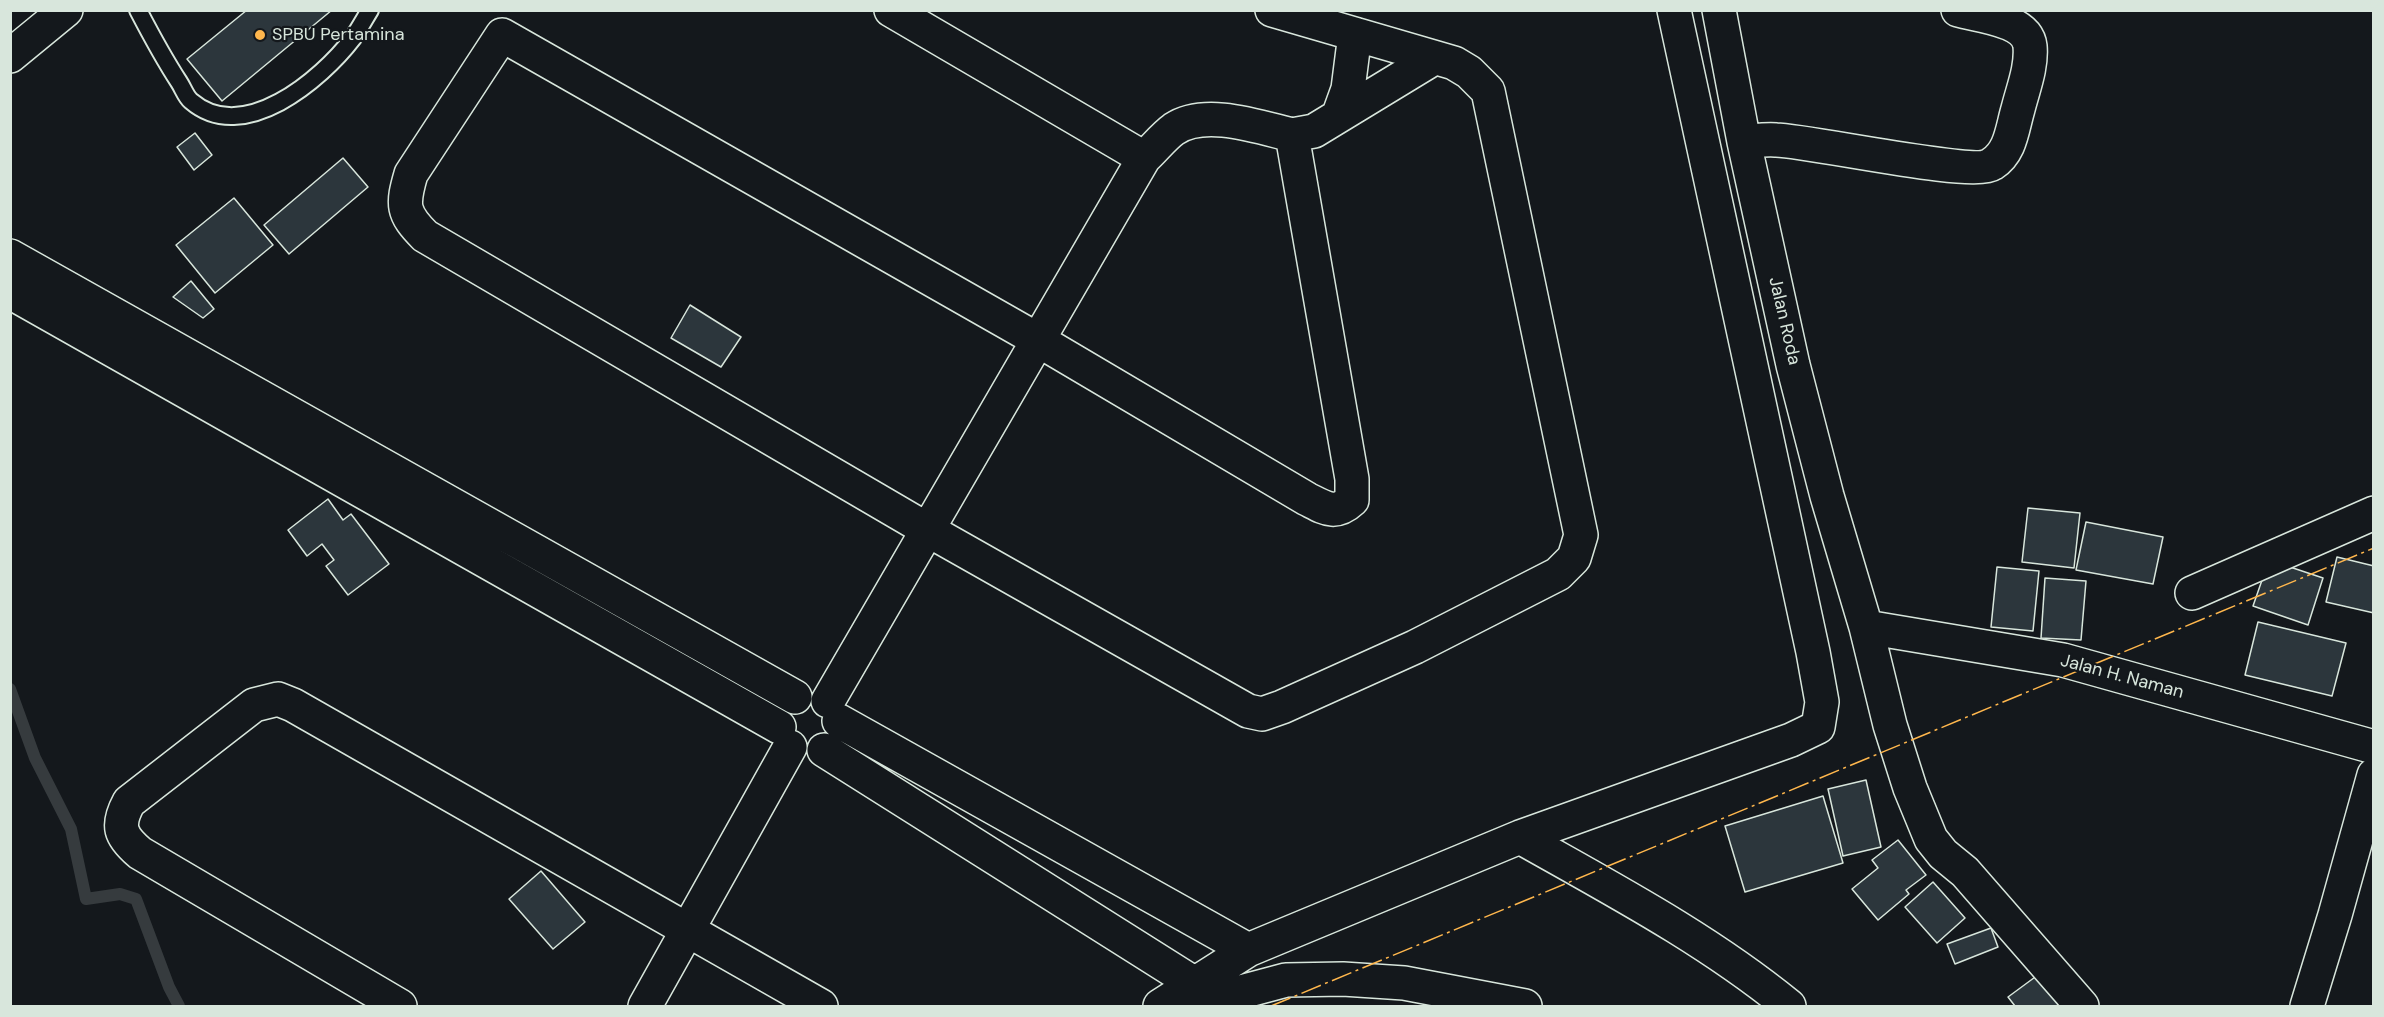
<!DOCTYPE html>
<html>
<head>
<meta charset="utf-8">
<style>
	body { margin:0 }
	#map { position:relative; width:2384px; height:1017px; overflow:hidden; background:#14181c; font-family:"DM Sans",sans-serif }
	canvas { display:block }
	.frame { position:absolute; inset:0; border:12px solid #d8e6dc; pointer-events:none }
</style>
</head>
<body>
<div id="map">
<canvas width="2384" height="1017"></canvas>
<div class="frame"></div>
</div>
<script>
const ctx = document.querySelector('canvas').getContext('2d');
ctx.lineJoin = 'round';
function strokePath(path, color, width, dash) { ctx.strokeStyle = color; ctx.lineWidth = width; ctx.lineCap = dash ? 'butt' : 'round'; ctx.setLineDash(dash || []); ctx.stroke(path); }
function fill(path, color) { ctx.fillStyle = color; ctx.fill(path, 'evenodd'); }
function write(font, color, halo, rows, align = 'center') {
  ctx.font = font + ' "DM Sans",sans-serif'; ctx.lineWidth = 4.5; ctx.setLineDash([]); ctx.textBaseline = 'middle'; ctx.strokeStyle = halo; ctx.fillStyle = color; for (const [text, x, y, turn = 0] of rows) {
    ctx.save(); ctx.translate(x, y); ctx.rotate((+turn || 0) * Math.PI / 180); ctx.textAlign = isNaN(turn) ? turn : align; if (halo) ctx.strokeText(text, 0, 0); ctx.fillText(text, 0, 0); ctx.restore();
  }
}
strokePath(new Path2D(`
	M10,689L35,758L71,829L86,899L120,894L136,899L169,987L179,1006`), '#363b3e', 12);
const building = new Path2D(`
	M247,10H332L222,101L187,59Z
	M195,133L212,155L194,170L177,147Z
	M343,158L368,187L289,254L264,225Z
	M234,198L273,245L215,293L176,245Z
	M191,281L214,309L203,318L173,297Z
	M690,305L741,337L721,367L671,338Z
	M328,499L343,520L351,514L389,564L348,595L326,566L334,560L322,544L307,556L288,530Z
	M2028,508L2080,513L2074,568L2022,562Z
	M2086,522L2163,537L2153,584L2076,570Z
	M2337,557L2374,566V613L2326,602Z
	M2269,560L2323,578L2308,625L2253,606Z
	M1997,567L2039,571L2033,631L1991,627Z
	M2045,578L2086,581L2081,640L2041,638Z
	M2258,622L2346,643L2332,696L2245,675Z
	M1866,780L1881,847L1843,856L1828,789Z
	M1823,796L1843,863L1745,892L1725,826Z
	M1898,840L1926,875L1906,890L1909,894L1878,920L1852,889L1878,868L1872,860Z
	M541,871L585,922L553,949L509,899Z
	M1933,882L1965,918L1937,943L1905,907Z
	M1991,928L1998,947L1955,964L1947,944Z
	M2046,969L2075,1006H2015L2008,997Z`);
fill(building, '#2c363c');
strokePath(building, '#d8e6dc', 1.5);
const service = new Path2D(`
	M138,10C151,35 164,59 179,82C183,88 186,97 191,101C243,146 321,80 353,38C359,29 364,20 370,10`);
const minor = new Path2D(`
	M891,10L1144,158C1154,149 1163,137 1174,129C1205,108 1259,127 1292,135
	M1272,10L1454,63L1469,72L1488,91L1581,535L1574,558L1558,574L1415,647L1282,707L1262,714L1248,711L928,530L425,236C402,213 402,205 411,174L502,35L1038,340L1307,499C1325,508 1335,516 1352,500V479L1292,135L1314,131L1434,58
	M1719,10L1744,142L1793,365L1827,496L1866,627L1890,725L1910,788L1931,839L1943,854L1965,872L2082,1006
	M1339,114L1348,89L1355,34
	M1744,142C1755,141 1765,139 1776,140C1811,141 1973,177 1992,164C2011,152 2012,129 2018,109C2023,89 2032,67 2030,46C2027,19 1979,16 1958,10
	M10,256L795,697
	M10,292L779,727
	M2192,593L2374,513
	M1866,627L2063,660L2374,747
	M828,701L1144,158
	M839,721L1248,950
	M824,750L1195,984
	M1520,837C1612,889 1707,939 1789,1006
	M400,1006L140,853C120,836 116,826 129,802L254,705L278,699L293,705L821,1006
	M645,1006L790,747
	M1160,1006L1248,950L1520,837L1791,740L1818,727L1822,702L1813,652L1674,10
	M1204,1006L1215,999L1286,980L1343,979L1404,983L1525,1006
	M2307,1006L2335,915L2374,775`);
const trunk = new Path2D(`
	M10,56L66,10`);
strokePath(service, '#d8e6dc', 20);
strokePath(minor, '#d8e6dc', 36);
strokePath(trunk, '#d8e6dc', 36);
strokePath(service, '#14181c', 16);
strokePath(minor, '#14181c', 33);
strokePath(trunk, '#14181c', 33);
strokePath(new Path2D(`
	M1271,1006L2374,548`), '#ffb74d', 1.5, [21, 4.5, 3, 4.5]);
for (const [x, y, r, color] of [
	[260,35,6,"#ffb74d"]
]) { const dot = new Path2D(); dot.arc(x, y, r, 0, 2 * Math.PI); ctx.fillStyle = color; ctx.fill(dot); strokePath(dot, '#14181c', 2); }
write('18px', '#d8e6dc', '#14181c', [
	["SPBU Pertamina",272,35]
], 'left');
write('18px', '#d8e6dc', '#14181c', [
	["Jalan Roda",1784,321,77],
	["Jalan H. Naman",2122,677,15]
]);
</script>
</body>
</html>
